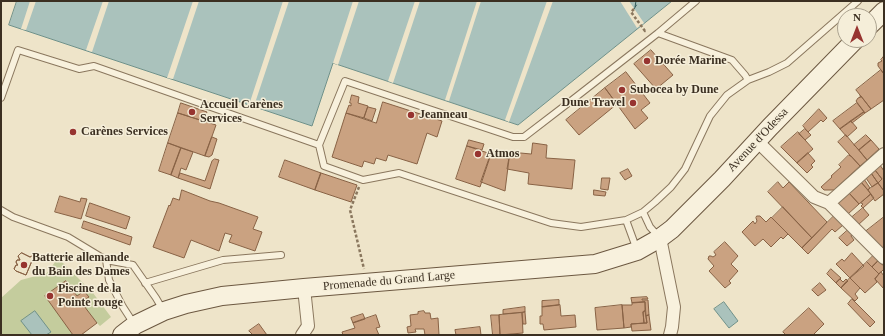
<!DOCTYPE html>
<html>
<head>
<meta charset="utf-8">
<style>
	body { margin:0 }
	#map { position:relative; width:885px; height:336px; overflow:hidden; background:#eee4c9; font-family:Georgia,serif }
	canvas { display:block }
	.frame { position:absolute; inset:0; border:2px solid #3b2f21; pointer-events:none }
	.north { position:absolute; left:837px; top:8px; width:40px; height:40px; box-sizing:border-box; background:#f5eed9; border:1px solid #aba28f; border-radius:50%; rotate:0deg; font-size:11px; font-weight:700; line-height:16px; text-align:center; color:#3b2f21 }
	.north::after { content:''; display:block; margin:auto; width:14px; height:18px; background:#973430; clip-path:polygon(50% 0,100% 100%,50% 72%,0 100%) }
</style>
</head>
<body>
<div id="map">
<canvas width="885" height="336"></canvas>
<div class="frame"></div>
<div class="north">N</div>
</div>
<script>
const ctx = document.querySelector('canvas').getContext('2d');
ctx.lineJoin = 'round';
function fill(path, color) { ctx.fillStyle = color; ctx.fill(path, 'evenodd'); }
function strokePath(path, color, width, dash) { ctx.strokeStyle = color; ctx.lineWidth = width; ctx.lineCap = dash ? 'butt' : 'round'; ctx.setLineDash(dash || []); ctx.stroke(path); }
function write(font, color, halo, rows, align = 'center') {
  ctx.font = font + ' Georgia,serif'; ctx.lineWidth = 3; ctx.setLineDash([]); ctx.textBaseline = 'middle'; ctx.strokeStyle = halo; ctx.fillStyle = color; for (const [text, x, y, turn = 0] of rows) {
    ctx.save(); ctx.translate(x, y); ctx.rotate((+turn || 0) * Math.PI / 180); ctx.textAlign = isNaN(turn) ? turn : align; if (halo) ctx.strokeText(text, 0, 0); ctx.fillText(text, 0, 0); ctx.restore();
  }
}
fill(new Path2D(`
	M58,258L93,293L111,317L100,326L97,323L81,335H1V298L21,280L47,273Z`), '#c4cc9d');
const water = new Path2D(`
	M17,1H672L518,125L333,63L312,126L9,25Z
	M724,302L738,321L729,328L714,309Z
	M35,311L51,332L46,335H32L21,321Z`);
fill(water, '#aac2bc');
strokePath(water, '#70918a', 1);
fill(new Path2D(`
	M30,1H36L26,30L21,29Z
	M103,1H109L92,52L86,50Z
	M193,1H199L173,79L167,78Z
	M283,1H289L254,106L249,105Z
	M353,1H359L338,65L333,63Z
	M415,1H420L393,83L388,81Z
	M477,1H481L449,101L445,100Z
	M547,1H553L509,122L505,120Z
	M620,1H629L644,23L637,28Z`), '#eee4c9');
strokePath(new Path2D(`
	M635,7L636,1
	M634,9L639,1`), '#315a59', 1, [5, 4]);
const building = new Path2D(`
	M651,50L673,75L656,89L634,64Z
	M884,56V74L878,66V63L882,61L881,60Z
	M881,70L884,74V100L871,109L856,90Z
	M626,72L650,103L641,110L648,118L635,129L605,88Z
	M605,88L617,104L579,135L566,120Z
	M352,95L359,97L358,103L368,106L364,118L346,113L349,105L351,106V103H350Z
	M860,96H861L871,109L865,113L856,101L858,98L861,97Z
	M383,102L442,121L437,137L427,133L417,164L388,155L386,161L376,158L374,164L364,161L362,167L332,157L346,113L376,123Z
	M181,103L207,112L203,121L178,113Z
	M857,103L864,112L840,129L833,121Z
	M368,107L376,109L372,121L364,118Z
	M819,109L827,118L823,122L821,120L808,132L803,126Z
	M864,112L865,113L852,123L851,121Z
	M178,113L216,125L205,156L168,143Z
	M851,121L857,128L847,137L840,129Z
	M805,129L811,135L805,140L799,134Z
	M798,132L813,149L797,163L781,147Z
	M846,135L867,160L860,166L838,142Z
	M866,135L871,140L859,150L854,145Z
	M212,137L217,139L212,155L209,157L205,156Z
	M469,140L484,144L482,150L467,146Z
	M871,140L879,149L867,160L859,150Z
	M168,143L181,148L171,175L159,171Z
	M533,143L547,145L546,158L575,160L572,189L528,184L529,173L507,169L510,152L531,154Z
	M467,146L491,154L480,187L456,179Z
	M181,148L193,152L186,170L181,168L178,178L171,175Z
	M808,153L815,161L811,165L813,167L807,173L797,163Z
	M491,154L509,159L505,191L481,182Z
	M849,155L850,156H851L860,166L834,190H824L821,187L832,177L831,176L841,167L839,165Z
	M215,159L219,160L210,189L178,178L180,173L205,181L212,161Z
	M285,160L321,173L315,190L279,177Z
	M880,165L884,171V191L878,183L882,179L875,170Z
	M628,169L632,176L625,180L620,173Z
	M875,170L882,179L878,183L871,173Z
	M321,173L357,185L351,202L315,190Z
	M871,173L878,183L872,187L866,178Z
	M602,178H610L608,190L601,189Z
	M864,179L870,188L868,190L861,182Z
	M778,182L783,188L789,182L827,222L812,238L768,192Z
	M861,182L871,194L859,204L849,193Z
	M878,183L884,191V194L875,201L868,190Z
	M182,190L210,201L219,203L258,217L253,229L262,232L255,251L229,242L232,235L225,233L219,251L191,240L184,258L153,247L169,205L170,206L173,198L179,200Z
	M594,190L606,192L605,196L594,195Z
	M849,193L859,204L848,214L837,204Z
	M871,194L874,198L863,208L861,206L863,204L861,203Z
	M60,196L80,202L81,198L87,199L81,219L55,212Z
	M90,203L130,217L126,229L86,216Z
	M783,207L812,238L802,248L772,218Z
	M863,208L869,215L858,225L851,218Z
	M757,216H760L766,222L771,217L788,234L783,239L781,237L771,247L763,239L755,246L742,232L753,221L755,224L757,221L756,218Z
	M834,216L843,225L835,232L832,229L808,254L802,248Z
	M884,217V251L865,232Z
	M84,221L132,237L130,245L82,228Z
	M848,230L852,234L851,236L854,240L847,246L839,238Z
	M725,242L738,256L731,264L738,271L729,281L731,283L725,288L709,271L714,266L708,259L709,256H711L713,257L716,255L714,252Z
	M22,253L30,257L32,256H34L26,275L16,271L14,269L16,265H18L17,264L16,262L17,260H20L18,256L20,254Z
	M22,253L30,257L32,256H34L26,275L16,271L14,269L16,265H18L17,264L16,262L17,260H20L18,256L20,254Z
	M852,253L864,266L850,278L836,264L842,259L844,261Z
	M873,256L878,261L872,267L867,262Z
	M878,261L884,266V269L879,274L872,267Z
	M867,262L879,274L875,279L877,282L865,293L850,278Z
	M831,269L841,278L836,283L827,274Z
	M881,272L884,276V289L875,279Z
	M850,278L860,288L855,294L858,298L855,301L841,288Z
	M840,279L843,282L846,279L848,281L841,288L836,283Z
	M66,281L77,296L84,291L89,297L81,302L97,323L81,335H73L45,296Z
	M820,283L826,290L818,296L812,290Z
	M647,297L648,299H642V300H648L649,315L646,316L645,302L632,303L631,298Z
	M852,299L875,322L870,327L848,304Z
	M559,300V305L542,307V301Z
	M645,302V311L643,312L644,323L631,324V327L624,328L622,305H632V303Z
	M560,305L561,316L575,315L576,327L544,330L543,324H540V316H542V307Z
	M622,305L624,328L597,330L595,308Z
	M525,307V312L503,314V310Z
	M809,308L824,324L813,335H786L783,332Z
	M424,311L425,313H430L431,319L438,318L439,335H425L424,329H415L416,332L408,333L407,327L411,326L410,315L418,314V312Z
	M645,311L647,323H644L643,312Z
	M525,312L526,324H523L522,313Z
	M522,313L523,333L500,335L499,315Z
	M363,314L365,319L353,323L351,318Z
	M376,315L380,327L376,328L379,335H343L342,332L355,328L353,323Z
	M491,315H499L500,335H493Z
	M649,315L651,330L632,331L631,324L647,323L646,316Z
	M259,324L267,335H250L252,334L249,331Z
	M480,327L481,335H456L455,330Z`);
fill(building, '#caa281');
strokePath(building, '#886245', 1);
const lane = new Path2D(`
	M696,1L658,33L567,104L524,137H513L345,81L319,145L324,166L363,180L399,173L551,223L581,227L626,220L643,212L655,202L671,187L685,169L710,116L727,95L748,80L769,72L787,63L858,1
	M658,33L732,60L745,75L748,80
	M1,98L18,50L79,69L94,66L319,145
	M1,210L13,217L68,237L106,260
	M643,212L650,227L659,237
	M626,220L637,250
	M145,283L223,260L281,255
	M134,324L123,307L109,280L106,260L133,265L156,298L163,310`);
const street = new Path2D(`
	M757,141L814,197L829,203L884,258
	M829,203L884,154
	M660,238L674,307L672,327L670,335
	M302,335L308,326L304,288`);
const secondary = new Path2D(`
	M869,26L884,11
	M122,335L135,325L164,311L186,304L222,296L304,288L595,264L637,251L660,238L672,229L722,179L770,127L855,40`);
strokePath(lane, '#8a775e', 8);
strokePath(street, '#8a775e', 14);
strokePath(secondary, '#6c5841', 20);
strokePath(new Path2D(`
	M634,9L631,12L645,31L646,30
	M359,187L350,210L364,269`), '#8a775e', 2.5, [3, 2]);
strokePath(lane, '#f8f1dd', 6);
strokePath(street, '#f8f1dd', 12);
strokePath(secondary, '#f8f1dd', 18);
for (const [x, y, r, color] of [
	[647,61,4,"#973430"],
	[622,90,4,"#973430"],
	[633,103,4,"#973430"],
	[192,112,4,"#973430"],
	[411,115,4,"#973430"],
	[73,132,4,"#973430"],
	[478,154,4,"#973430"],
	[24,265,4,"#973430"],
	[50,296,4,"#973430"]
]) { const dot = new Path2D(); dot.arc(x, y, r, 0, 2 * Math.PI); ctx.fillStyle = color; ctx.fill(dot); strokePath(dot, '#f5eed9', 1.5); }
write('bold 12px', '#3b2f21', '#f5eed9', [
	["Dorée Marine",655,61],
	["Subocea by Dune",630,90],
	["Dune Travel",625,103,"right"],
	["Accueil Carènes",200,105],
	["Services",200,119],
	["Jeanneau",419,115],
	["Carènes Services",81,132],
	["Atmos",486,154],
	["Batterie allemande",32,258],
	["du Bain des Dames",32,272],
	["Piscine de la",58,289],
	["Pointe rouge",58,303]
], 'left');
write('12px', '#3b2f21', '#f5eed9', [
	["Avenue d'Odessa",758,140,-47],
	["Promenade du Grand Large",389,281,-5]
]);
</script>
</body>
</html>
